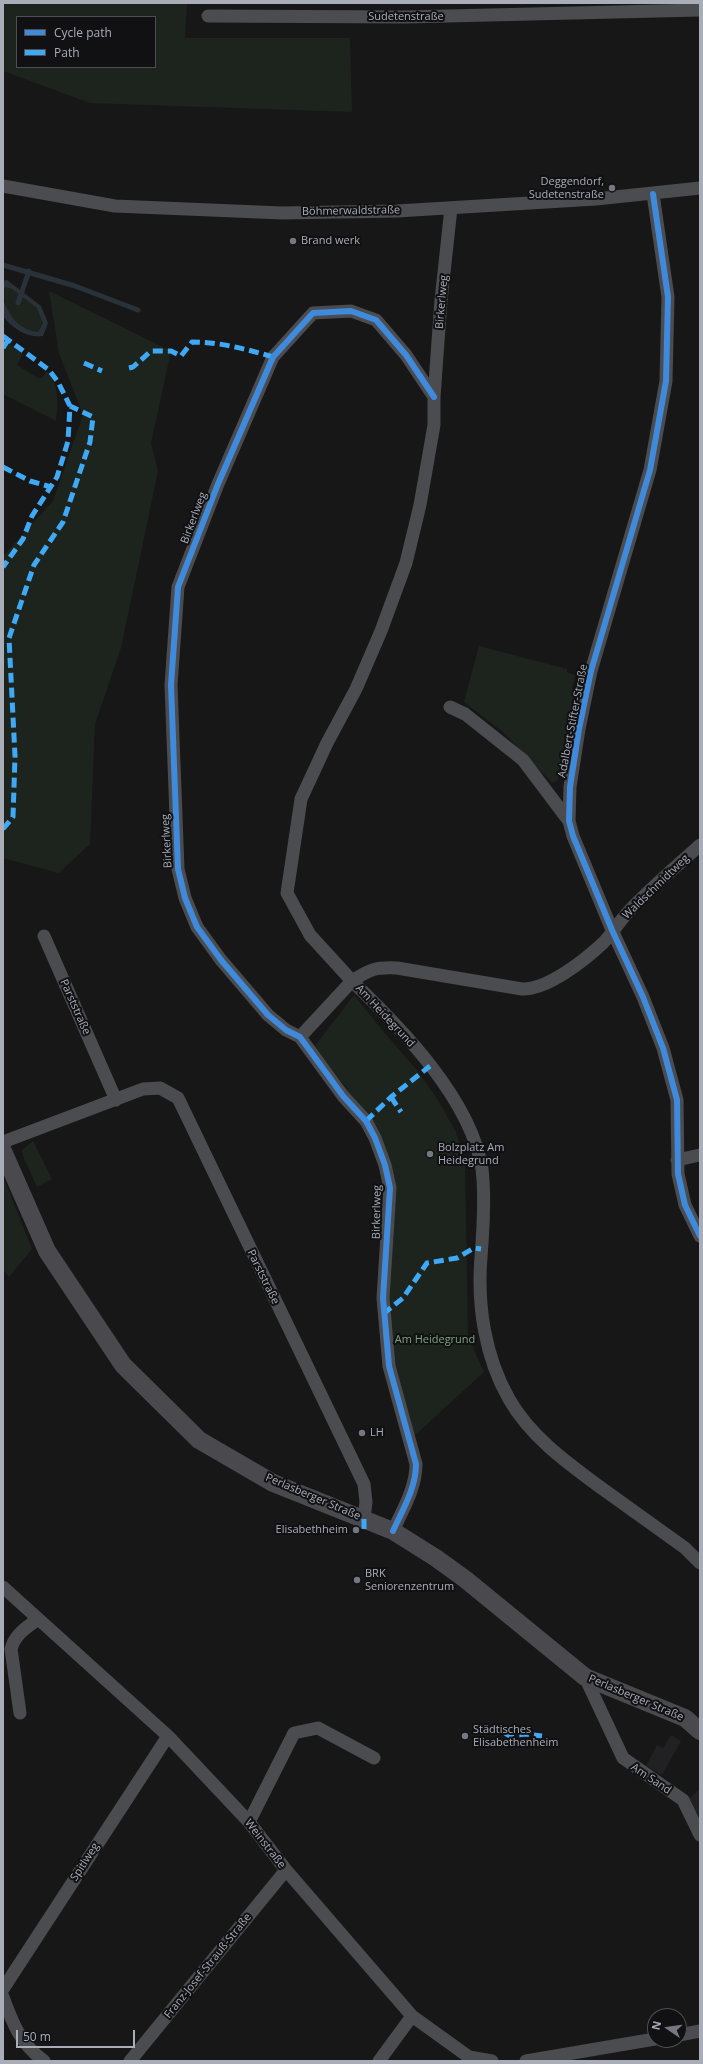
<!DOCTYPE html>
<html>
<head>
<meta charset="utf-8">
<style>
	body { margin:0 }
	#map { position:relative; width:703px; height:2064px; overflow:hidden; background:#171717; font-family:"Open Sans",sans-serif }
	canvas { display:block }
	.frame { position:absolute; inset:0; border:4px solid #a8adb8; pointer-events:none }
	.legend { position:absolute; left:16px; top:16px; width:140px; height:52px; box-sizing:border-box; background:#111113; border:1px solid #4d4f55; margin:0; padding:5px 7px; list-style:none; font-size:12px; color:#a8adb8 }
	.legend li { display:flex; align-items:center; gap:8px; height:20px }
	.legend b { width:20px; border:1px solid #4d4f55 }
	.north { position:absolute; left:647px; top:2008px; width:40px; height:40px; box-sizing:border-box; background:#111113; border:1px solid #4d4f55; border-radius:50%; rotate:283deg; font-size:11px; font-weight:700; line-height:16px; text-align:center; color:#a8adb8 }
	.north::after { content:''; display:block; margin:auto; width:14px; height:18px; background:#757880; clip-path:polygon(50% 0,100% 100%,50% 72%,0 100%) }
	.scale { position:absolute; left:16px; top:2030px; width:119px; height:18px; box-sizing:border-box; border:2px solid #a8adb8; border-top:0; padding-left:5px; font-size:12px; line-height:14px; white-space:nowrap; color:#a8adb8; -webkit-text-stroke:3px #111113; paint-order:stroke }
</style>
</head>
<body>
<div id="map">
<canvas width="703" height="2064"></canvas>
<div class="frame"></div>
<ul class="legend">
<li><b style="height:5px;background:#408adc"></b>Cycle path</li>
<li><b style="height:5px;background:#3fa9f5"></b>Path</li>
</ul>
<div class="north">N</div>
<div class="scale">50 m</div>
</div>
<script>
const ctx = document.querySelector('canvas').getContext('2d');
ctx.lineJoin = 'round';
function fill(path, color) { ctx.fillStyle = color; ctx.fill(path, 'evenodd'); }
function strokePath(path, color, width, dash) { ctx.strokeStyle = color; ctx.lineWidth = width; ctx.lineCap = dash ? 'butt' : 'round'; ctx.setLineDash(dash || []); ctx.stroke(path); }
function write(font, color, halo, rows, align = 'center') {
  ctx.font = font + ' "Open Sans",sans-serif'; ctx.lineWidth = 4; ctx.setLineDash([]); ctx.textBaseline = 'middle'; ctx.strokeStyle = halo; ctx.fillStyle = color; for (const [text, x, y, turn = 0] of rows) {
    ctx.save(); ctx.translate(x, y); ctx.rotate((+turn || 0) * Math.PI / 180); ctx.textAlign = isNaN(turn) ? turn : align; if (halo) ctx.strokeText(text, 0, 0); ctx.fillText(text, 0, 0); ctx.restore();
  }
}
fill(new Path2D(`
	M671,1735L681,1741L662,1775L646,1766L657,1745L663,1748Z
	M700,1789V1818L688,1799Z`), '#212123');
fill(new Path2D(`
	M3,3H187L185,38H350L352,112L90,103L3,71ZM17,17H155V67H17Z
	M5,287L12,289L37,308L43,322L38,332C35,331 29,331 26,330C12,324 0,301 5,287Z
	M49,291L171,351L151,443L158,471L121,648L95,724L90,844L59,873L3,858V556L53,501L83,415L59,353Z
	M3,339L23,353L17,365L38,378H42L47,371C60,386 58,402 56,421L3,394Z
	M479,646L567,669V672L575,675L572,688L576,689L558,780L552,783L504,733L464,702Z
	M354,995L382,1030L416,1069L438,1100L456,1132L465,1160L468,1337L484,1372L413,1437L395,1371L388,1304L393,1188L345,1086L314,1047Z
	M33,1141L52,1179L37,1187L23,1156L22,1150Z
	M3,1176L32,1249L9,1277L3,1270Z`), '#1d241e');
fill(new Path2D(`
	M7,280L41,306L48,323L43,336C27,338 13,329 3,316V300C12,318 17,329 38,332L43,323L37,308L12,289L5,287L3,291V281Z`), '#2a3239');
strokePath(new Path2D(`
	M3,265L75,286L138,310
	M18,303L29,271`), '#2a3239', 5);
strokePath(new Path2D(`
	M208,16L405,17L700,10
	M3,186L115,206L282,213L397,211L596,199L700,188
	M653,194L668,297L666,381L650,470L591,671L579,729L570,787L569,821L573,836L612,930L643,997L663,1048L677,1100L678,1174L685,1205L700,1236
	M450,707L465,714L523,760L569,821
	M700,845C677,866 652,887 630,910C620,920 613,933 603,943C585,960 547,990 522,989L397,968C376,967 370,969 352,981C401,1028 471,1099 482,1169C485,1193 483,1232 481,1257C477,1305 485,1357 509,1399C530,1436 566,1462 600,1487C628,1507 657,1528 685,1548L700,1563
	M44,936L116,1100
	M300,1037L352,981L310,935L287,893L301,799L327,743L356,689L381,631L406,563L420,505L434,425V397L441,300L451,208
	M3,1142L143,1089L160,1088L178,1098L364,1484L366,1502L364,1519
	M677,1160L700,1155
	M393,1531C403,1509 416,1488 416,1464L389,1366L383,1298L390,1188L385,1165L375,1138L366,1121L343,1096L300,1037L286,1030L268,1015L221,960L197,927L185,898L178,869L171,685L178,587L218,484L273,357L313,313L351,311L376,320L406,355L434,397
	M3,1587L168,1736L249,1822L286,1870L412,2016L469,2057L492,2061
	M585,1677L623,1758L683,1800L700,1835
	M20,1713L11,1649C15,1634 26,1628 38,1619
	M249,1822L294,1733L318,1728L374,1758
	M3,1989L168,1736
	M3,1997C13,2024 20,2043 44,2061
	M679,2035L700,2031
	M130,2061L286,1870
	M379,2061L412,2016
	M526,2061L655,2039`), '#4b4c50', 13);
strokePath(new Path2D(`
	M3,1151L47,1251L123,1365L199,1440L273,1483L393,1531L436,1558L465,1579L585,1677L685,1718L700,1731`), '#4a4a4e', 18);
strokePath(new Path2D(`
	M3,336L49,370L58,382L70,406L68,441L57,477L32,516L23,539L3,567
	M3,348L8,340
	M84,363L102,371
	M129,368L133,367L151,351H171L181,356L192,342C220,342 246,349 273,357
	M3,467L30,481L51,487
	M3,829L13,817L15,756L9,638L34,565L63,522L90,442L93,417L70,406
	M391,1097L401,1112
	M366,1121L391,1097L430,1066
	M383,1314L403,1298L427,1263L457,1258L474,1248L481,1249
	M364,1519V1529
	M505,1733L510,1736L525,1734L542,1736`), '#3fa9f5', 5, [10, 5]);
strokePath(new Path2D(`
	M653,194L668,297L666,381L650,470L591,671L579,729L570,787L569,821L573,836L612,930L643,997L663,1048L677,1100L678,1174L685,1205L700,1236
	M393,1531C403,1509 416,1488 416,1464L389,1366L383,1298L390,1188L385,1165L375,1138L366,1121L343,1096L300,1037L286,1030L268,1015L221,960L197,927L185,898L178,869L171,685L178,587L218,484L273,357L313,313L351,311L376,320L406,355L434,397`), '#408adc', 6);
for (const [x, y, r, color] of [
	[612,188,4,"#757880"],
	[293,241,4,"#757880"],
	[430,1154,4,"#757880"],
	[362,1433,4,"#757880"],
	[356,1530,4,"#757880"],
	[357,1580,4,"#757880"],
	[465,1736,4,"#757880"]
]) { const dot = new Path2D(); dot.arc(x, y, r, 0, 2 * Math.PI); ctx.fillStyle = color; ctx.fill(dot); strokePath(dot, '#111113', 1.5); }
write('11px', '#a8adb8', '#111113', [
	["Sudetenstraße",406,17],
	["Böhmerwaldstraße",351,211,-1],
	["Birkerlweg",442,302,-85],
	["Birkerlweg",194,518,-69],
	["Adalbert-Stifter-Straße",573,721,-79],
	["Birkerlweg",167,841,-93],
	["Waldschmidtweg",656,887,-44],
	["Parststraße",75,1007,66],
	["Am Heidegrund",385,1016,47],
	["Birkerlweg",377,1212,-89],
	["Parststraße",263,1277,64],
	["Perlasberger Straße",313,1497,23],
	["Perlasberger Straße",636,1698,23],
	["Am Sand",651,1779,34],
	["Weinstraße",265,1844,52],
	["Spitlweg",85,1862,-57],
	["Franz-Josef-Strauß-Straße",208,1966,-51]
]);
write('11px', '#a8adb8', '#111113', [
	["Deggendorf,",604,182,"right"],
	["Sudetenstraße",604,195,"right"],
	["Brand werk",301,241],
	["Bolzplatz Am",438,1148],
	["Heidegrund",438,1161],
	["LH",370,1433],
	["Elisabethheim",348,1530,"right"],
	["BRK",365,1574],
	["Seniorenzentrum",365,1587],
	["Städtisches",473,1730],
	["Elisabethenheim",473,1743]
], 'left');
write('11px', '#7fa381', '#111113', [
	["Am Heidegrund",435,1340]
]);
</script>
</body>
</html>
